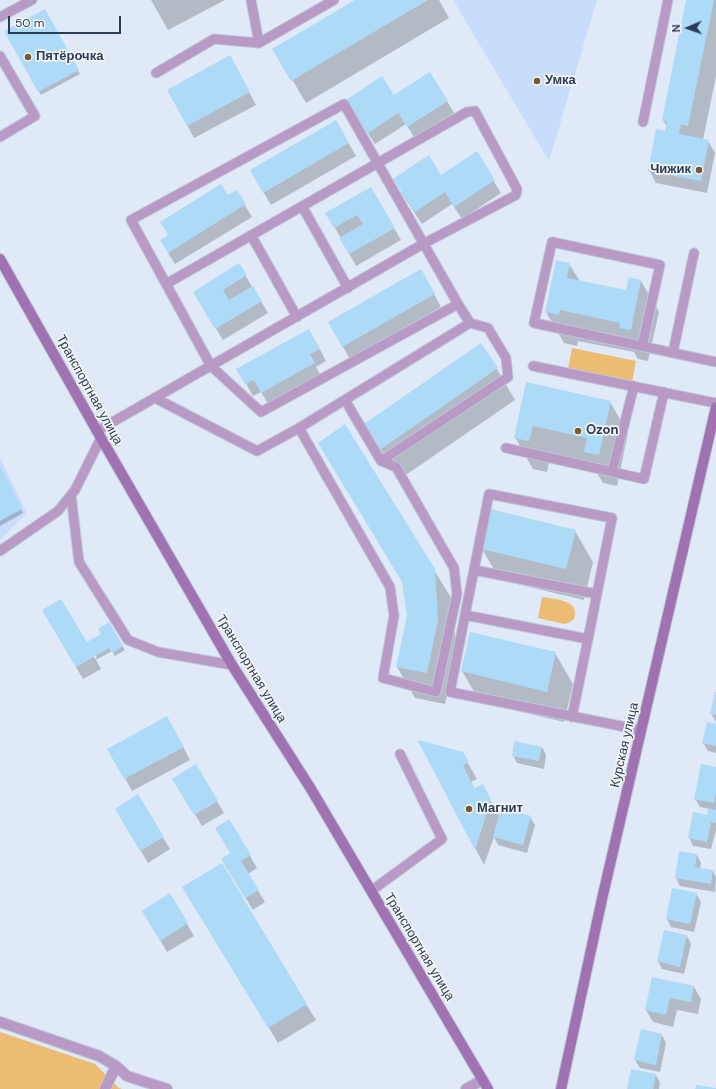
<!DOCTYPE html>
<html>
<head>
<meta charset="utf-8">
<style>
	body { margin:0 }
	#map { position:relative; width:716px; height:1089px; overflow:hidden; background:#dfe9f7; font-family:"DM Sans",sans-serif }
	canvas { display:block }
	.north { position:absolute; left:668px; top:8px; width:40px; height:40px; -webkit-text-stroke:3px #f5f5f5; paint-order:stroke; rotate:268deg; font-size:11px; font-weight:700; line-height:16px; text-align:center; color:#293d59 }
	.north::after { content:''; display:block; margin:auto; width:14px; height:18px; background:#293d59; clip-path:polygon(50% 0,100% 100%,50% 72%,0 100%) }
	.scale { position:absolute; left:8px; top:16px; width:113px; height:18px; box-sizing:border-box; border:2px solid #293d59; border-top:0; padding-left:5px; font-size:12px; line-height:14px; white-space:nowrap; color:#293d59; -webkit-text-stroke:3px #f5f5f5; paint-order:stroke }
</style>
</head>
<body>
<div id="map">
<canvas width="716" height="1089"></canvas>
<div class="north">N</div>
<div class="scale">50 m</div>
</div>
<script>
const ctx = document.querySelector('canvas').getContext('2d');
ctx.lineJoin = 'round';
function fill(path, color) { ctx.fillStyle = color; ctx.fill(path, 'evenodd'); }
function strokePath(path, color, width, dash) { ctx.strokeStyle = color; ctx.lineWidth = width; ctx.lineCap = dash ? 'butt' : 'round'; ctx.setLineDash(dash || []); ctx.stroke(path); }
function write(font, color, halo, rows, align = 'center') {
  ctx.font = font + ' "DM Sans",sans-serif'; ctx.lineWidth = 3.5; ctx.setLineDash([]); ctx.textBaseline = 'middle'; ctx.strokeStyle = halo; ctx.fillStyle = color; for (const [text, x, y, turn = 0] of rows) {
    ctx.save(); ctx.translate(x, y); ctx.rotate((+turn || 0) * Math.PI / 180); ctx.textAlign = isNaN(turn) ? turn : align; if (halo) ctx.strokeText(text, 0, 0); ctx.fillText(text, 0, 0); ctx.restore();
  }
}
fill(new Path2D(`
	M453,0H597L549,161Z
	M0,458L27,513L0,540Z`), '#c8ddfc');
fill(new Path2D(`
	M572,348L636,361L632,382L568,369Z
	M542,597C555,599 581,600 574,619L568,623L564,624L538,618Z
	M0,1032L95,1064L119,1088L122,1089H0Z`), '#ecbc73');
fill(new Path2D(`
	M151,0H225L168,30Z
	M357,0H439L449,18L306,103L274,49Z
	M687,0H716V76L703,140L708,141L715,153L707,193L656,183L649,170L666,132L667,127L663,120Z
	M45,10L80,74L41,95L6,32Z
	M237,69L256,105L194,138L168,90Z
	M394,97L447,101L454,113L415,139L406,124L375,144L354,112Z
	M336,121L356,156L271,205L251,171Z
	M476,153L501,193L462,219L452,204L422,224L401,192L441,176Z
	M371,188L401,240L356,266L327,213Z
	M236,191L252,217L175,264L168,253L228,196Z
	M569,264L580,281L627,291L641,281L659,312L648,361L638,359L634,352L578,341L577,346L564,343L546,312Z
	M239,265L268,313L223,340L201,304Z
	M421,270L441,307L350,359L329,323Z
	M316,342L326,361L316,367L321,376L268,404L261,392L253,396L238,369Z
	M481,345L497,369L515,400L400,479L384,455L366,424Z
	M527,383L610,402L628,433L617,486L603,483L593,466L550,456L547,472L533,469L515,437Z
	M0,467L23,513L0,526Z
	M575,531L593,562L584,600L500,580L482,549Z
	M434,570L453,601L456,652L445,704L415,698L397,667Z
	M61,600L95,659L97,658L88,642L102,634L109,624L125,650L115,656L112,651L96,660L101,669L83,679L43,611Z
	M555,653L573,684L564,722L480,702L462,671Z
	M716,694V722L711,713Z
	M716,725V753L708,751L703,743Z
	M174,730L190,760L132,791L109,749Z
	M419,741L462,753L477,779L471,782L475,789L482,785L499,816L530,817L535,825L527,853L498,845L494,837L484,865Z
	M542,747L546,755L544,769L517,763L513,755Z
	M196,766L224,813L202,826L174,779Z
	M716,768V830L711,849L693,846L689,837L708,816L709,809L700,807L695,799Z
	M138,796L170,849L148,863L123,821Z
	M229,820L257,868L248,874L265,902L253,910L229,871L231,853Z
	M697,855L701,863L700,869L713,871L716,877L715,892L680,886L676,878Z
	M696,894L701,902L694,932L671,927L667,919Z
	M170,895L194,936L167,952L143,911Z
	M193,903L306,1004L316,1020L278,1043Z
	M687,936L691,944L684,974L662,969L658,961Z
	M652,978L694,987L701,999L698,1014L677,1010L673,1027L653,1022L646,1010Z
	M662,1035L666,1043L660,1072L640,1068L635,1060Z
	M656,1075L660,1083L659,1089H628Z`), '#0003');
fill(new Path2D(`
	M355,0H428L291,81L272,49Z
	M686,0H714L688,126L681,124L679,134L709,140L701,181L648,171L656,129L665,131L667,122L662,120Z
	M45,9L79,70L38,92L4,31Z
	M230,55L250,92L187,126L167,90Z
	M430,72L448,101L407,127L398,113L368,133L346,100L382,76L394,95Z
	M336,120L349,143L263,193L250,170Z
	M477,151L495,180L454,207L445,192L415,212L393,179L429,155L441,175Z
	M221,184L228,195L237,190L246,204L168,253L160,240L168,235L160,222Z
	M371,187L395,228L349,254L339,238L363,224L357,215L334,228L325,213Z
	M556,260L570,263L567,278L626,290L629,277L641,280L631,330L619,328L620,323L560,310L559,315L545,312Z
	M239,263L247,275L223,290L229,300L253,286L262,301L215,329L193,292Z
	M421,269L435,294L342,347L328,322Z
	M309,329L320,349L310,354L315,363L261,393L254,380L245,384L236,369Z
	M481,343L498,368L381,449L364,424Z
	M526,382L611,401L599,455L584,452L587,438L533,426L529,441L514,438Z
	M345,424L435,569L438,620L427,673L396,667L407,616L402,582L318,443Z
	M0,466L22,509L0,521Z
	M490,509L576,530L566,569L481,549Z
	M61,599L87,642L101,634L98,629L109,622L123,646L112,653L109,648L76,667L42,610Z
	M470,632L556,652L547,692L461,671Z
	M715,692H716V715L710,714Z
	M167,716L184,747L124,779L107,749Z
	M707,722L716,724V746L702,743Z
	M419,740L463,752L469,762L463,765L474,788L483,784L491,800L475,850L418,741Z
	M514,741L542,747L539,761L512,756Z
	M196,764L218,801L194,815L172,779Z
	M701,764L716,767V792L714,803L694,799Z
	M138,794L164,837L140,851L115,809Z
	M501,808L531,816L523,845L493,837Z
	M708,808L716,810V823L711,822L707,842L688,838L693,812L707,815Z
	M229,819L251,855L241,861L259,890L245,898L221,859L230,853L215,828Z
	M679,851L697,854L695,867L713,870L711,884L675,878Z
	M222,863L307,1004L268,1028L182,887Z
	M672,888L697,893L690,924L666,919Z
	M170,893L188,923L160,941L142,911Z
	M664,930L687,935L680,967L657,961Z
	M652,977L694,986L691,1002L670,998L666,1015L645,1010Z
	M641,1029L662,1034L656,1065L634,1060Z
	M631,1069L656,1074L653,1089H627Z
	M696,1085L716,1088V1089H695Z`), '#addaf6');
const lane = new Path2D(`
	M251,0L259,43L334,0
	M0,17L32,0
	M0,56L35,116L0,137
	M156,73L214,39L259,43
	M344,104L458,304L261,412L211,366L131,220Z
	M643,122L668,0
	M302,206L348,288
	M251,235L297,317
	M642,346L660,265L552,242L534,323L716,362
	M673,352L694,253
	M533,366L716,403
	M155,398L257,451L299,428L470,323
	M299,428L390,587L394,616L383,678L436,692L457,594L454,568L396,467L381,461L345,400
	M97,431L423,244L516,195L517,189L475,111L467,112L166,284
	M506,448L644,479L664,392
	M381,461L508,377L506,358L488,328L470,323L458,304
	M612,472L634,386
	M71,495L79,562L128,640L158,652L232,665
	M0,551L58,511L75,490L101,438
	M474,570L597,594
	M465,615L489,494L612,518L588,639
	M572,717L588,639L465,615L450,692L641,730
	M371,891L442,839L400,754`);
const street = new Path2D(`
	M0,1022L99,1056L116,1066L127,1076L167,1089
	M105,1089L116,1066
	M466,1089L482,1080`);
const secondary = new Path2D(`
	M0,259L101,438L232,665L311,789L488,1089
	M561,1089L602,899L716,407`);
strokePath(lane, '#bbc7d7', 11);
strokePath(street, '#bbc7d7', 12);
strokePath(secondary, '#bbc7d7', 12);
strokePath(lane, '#b89ac4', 9);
strokePath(street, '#b89ac4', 10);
strokePath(secondary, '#a072b1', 10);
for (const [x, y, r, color] of [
	[28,57,4,"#775a2d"],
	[537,81,4,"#775a2d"],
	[699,170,4,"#775a2d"],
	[578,431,4,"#775a2d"],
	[469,809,4,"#775a2d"]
]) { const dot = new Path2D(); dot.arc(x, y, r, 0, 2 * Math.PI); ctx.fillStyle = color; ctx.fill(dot); strokePath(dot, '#f5f5f5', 1.5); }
write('bold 13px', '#293d59', '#f5f5f5', [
	["Пятёрочка",36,57],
	["Умка",545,81],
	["Чижик",691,170,"right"],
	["Ozon",586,431],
	["Магнит",477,809]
], 'left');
write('13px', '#293d59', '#f5f5f5', [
	["Транспортная улица",89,390,61],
	["Транспортная улица",251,669,59],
	["Курская улица",625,745,-77],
	["Транспортная улица",419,947,59]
]);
</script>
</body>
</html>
